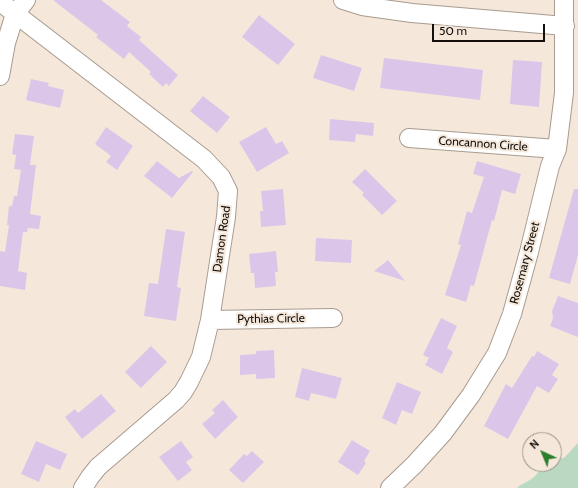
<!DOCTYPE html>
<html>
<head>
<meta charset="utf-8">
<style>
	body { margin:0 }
	#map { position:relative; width:578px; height:488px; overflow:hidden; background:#f5e8db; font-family:Cabin,sans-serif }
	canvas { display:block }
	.north { position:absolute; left:522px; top:432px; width:40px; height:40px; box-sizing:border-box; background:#f5e8db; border:1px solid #9b9188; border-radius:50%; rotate:316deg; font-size:11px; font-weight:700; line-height:16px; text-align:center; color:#140f0b }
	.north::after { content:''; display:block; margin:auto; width:14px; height:18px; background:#2b7f2c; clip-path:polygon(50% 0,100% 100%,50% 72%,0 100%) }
	.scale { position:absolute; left:432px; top:24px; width:113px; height:18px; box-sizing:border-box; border:2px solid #140f0b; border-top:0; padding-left:5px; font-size:12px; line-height:14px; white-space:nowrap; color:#140f0b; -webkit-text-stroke:3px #f5e8db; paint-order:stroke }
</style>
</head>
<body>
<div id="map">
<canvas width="578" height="488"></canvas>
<div class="north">N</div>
<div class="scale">50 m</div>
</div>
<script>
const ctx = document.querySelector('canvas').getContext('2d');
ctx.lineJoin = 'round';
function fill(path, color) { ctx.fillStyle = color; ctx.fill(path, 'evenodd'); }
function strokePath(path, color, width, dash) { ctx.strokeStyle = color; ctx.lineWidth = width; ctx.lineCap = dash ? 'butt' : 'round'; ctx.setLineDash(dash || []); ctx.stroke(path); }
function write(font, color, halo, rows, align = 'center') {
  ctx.font = font + ' Cabin,sans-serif'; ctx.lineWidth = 4; ctx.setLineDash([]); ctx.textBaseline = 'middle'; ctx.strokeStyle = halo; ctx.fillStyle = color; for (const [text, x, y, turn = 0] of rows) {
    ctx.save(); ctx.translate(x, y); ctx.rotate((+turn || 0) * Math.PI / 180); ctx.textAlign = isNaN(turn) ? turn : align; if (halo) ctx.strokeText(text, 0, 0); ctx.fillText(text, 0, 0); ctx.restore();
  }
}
fill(new Path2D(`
	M578,443V488H517C521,484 525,483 530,480C539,475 540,464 554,464V462L565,457Z`), '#b9d9c2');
fill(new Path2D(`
	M53,0H101L130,22L127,26L141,37L139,40L178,75L169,86L166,83L163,87L149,74L151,72L129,52L124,59L96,37L98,35Z
	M259,15L295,44L278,65L242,37Z
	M321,55L362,68L354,91L313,78Z
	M384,58L483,70L480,100L380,88Z
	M513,60L542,62L539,107L510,104Z
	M31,79L49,83L48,86L64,90L60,108L26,100Z
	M203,96L230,117L217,133L190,111Z
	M330,119L374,123L373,136L356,134L355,142L329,140Z
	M106,127L133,146L117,170L106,162L111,156L95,144Z
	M266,127L276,144L282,141L289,153L257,172L239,142Z
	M15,134L34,136L30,165H36L30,214L41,216L39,229L28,228L27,232H23L18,271L27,273L25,290L0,286V251L5,252L9,225H7L9,206H12L14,196H17L21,170L14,169L16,155L12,154Z
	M157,161L179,178L192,171L193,172L172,198L144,176Z
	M477,161L521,174L515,194L502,190L494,221L492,220L474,286L471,285L466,302L445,295L461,245L458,244L467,211L472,213L484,177L473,174Z
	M365,169L397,201L382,215L362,195L364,193L352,182Z
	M283,189L286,225L261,227L260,211H263L261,191Z
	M574,189H578V255L570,284L549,278Z
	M166,229L185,232L177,287L181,288L176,321L144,316L149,283L158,284Z
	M316,238L352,240L351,263L315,261Z
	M276,251L278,272H275L276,286L255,288L254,273H251L249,254Z
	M388,260L405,281L374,271Z
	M558,296L578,303V337L550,326L553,318L552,311Z
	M441,318L457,326L447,348L453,352L442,374L425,365L429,358L423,355Z
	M151,346L167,362L141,388L125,372Z
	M274,350L275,378L256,379V374L240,375V355L256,354V351Z
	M537,351L559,364L552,375L558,379L549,393L537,386L508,439L484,426L506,384L512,388L532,356L534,357Z
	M302,368L342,378L336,399L311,393L309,401L295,397Z
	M397,382L421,392L412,414L402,410L396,425L382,418Z
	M101,394L116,411L82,439L65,417L75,409L78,413Z
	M223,400L238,417L215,439L202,424L215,413L212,410Z
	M352,440L370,451L364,461L366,463L358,475L338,462Z
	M36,441L67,454L60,470L46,464L39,482L21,474Z
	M181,441L193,457L186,462L192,470L178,481L159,457Z
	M252,451L264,462L243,483L229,470L244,454L247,456Z`), '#dbc6ea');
const minor = new Path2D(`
	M343,0L362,6L412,13L565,26
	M0,2L204,159L221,177L228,191L226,217L210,320L201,357L189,382L183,392L176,400L98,467L90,477L83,488
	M0,76L6,43L15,14L26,0
	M409,138L557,149
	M210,320L333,318
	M390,488L414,465L443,433L471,395L497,353L512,314L529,252L550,166L557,149L564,93V0`);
strokePath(minor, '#a89b8f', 20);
strokePath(minor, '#fff', 18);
write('12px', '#140f0b', '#f5e8db', [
	["Concannon Circle",483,144,4],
	["Damon Road",222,239,-82],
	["Rosemary Street",525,263,-75],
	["Pythias Circle",271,319,-1]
]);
</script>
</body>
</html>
